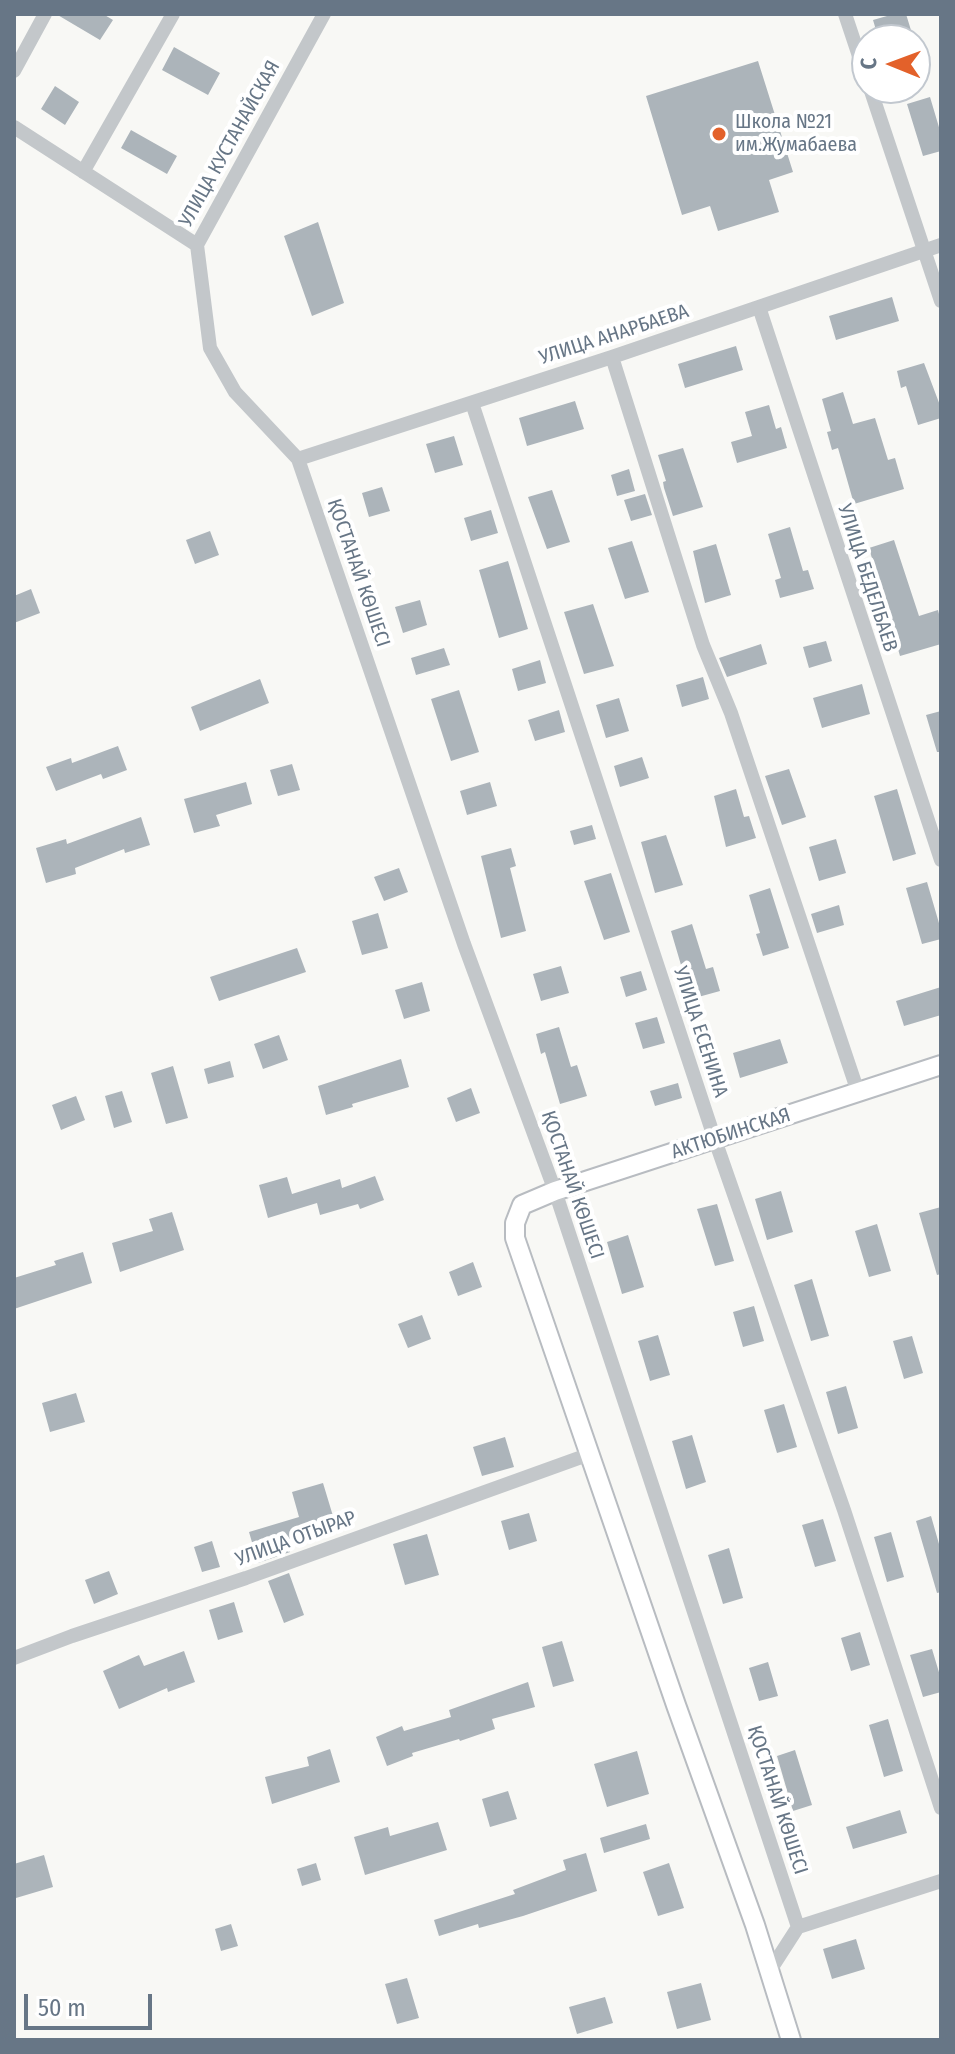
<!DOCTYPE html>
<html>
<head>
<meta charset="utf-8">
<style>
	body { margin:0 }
	#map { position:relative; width:955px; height:2054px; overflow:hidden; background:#f8f8f5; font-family:"Fira Sans Condensed",sans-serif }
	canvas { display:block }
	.frame { position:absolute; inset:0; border:16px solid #677686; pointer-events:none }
	.north { position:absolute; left:851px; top:24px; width:80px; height:80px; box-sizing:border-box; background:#fff; border:2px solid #c2c8cf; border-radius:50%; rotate:271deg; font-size:22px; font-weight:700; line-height:32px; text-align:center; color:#677686 }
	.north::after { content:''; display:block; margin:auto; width:28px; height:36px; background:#e3612a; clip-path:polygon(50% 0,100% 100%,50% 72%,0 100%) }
	.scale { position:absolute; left:24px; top:1994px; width:128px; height:36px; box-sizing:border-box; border:4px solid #677686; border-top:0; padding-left:10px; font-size:24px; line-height:28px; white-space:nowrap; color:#677686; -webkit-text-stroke:6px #fff; paint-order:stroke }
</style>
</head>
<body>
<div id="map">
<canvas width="955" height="2054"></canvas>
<div class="frame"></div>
<div class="north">С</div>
<div class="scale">50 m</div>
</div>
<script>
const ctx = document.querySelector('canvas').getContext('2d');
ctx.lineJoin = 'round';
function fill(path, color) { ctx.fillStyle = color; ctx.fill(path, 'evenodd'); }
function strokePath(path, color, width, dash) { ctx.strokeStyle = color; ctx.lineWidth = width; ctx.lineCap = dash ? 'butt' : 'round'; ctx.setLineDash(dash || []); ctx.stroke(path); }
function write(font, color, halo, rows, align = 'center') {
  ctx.font = font + ' "Fira Sans Condensed",sans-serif'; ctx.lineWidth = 8; ctx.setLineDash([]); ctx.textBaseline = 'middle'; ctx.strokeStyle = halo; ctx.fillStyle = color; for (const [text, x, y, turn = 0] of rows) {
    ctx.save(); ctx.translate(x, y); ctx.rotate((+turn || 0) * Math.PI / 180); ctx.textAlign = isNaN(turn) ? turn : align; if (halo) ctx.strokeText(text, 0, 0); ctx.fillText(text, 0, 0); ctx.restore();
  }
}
fill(new Path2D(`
	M56,14H103L113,20L100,40Z
	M894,14H906L914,40H879L873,20Z
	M174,47L220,73L208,95L162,70Z
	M758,61L793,172L769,180L779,212L718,231L710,206L682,215L646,96Z
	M55,86L79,102L65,125L41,109Z
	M930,97L941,134V151L923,156L907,104Z
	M131,130L177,156L167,174L121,148Z
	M318,222L344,303L312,316L284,236Z
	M892,297L899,321L836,340L829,316Z
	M736,346L743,370L685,388L678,364Z
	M924,363L941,408V418L918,425L906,386L901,388L897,371Z
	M843,392L853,424L875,418L888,460L895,458L904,489L854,504L838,448L832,450L827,432L831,431L822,399Z
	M575,401L584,429L527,446L519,418Z
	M769,405L776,429L781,427L787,448L737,463L731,442L752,436L745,412Z
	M454,436L463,465L435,473L426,444Z
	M683,448L703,507L673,516L664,488L663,482L666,481L658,455Z
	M629,469L635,491L617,496L611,475Z
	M382,487L390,511L369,517L362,493Z
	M552,490L570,542L547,549L528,497Z
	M645,494L652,515L631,521L624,500Z
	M491,510L498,533L471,541L464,518Z
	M790,527L803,571L808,570L814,589L780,598L775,580L781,578L768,534Z
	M210,531L219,555L195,564L186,540Z
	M894,540L919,616L938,610L941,622V644L900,656L869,548Z
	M632,541L649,592L625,599L608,548Z
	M716,544L731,595L705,603L693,551Z
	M508,561L528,629L499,638L479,570Z
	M31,589L40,613L14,623V596Z
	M420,600L427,625L403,633L395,607Z
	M593,604L614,666L584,674L564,612Z
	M826,641L832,661L809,668L803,647Z
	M761,644L767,664L727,677L719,658Z
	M444,648L450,665L416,675L411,658Z
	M540,660L546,683L518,691L512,669Z
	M703,677L709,699L682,707L676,685Z
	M260,679L269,703L200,731L191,707Z
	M862,684L870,714L822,728L813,698Z
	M459,690L479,752L451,761L431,699Z
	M619,698L629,731L606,738L596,705Z
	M559,710L565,732L535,741L528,720Z
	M941,711V752H937L926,715Z
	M118,746L127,770L103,779L101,774L56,791L46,767L71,758L72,763Z
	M642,757L649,778L620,787L614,766Z
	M292,764L300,790L278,796L270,770Z
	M789,769L806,817L782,825L765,776Z
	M246,782L252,804L216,815L220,826L194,833L184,799Z
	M490,782L497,806L467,815L460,791Z
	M736,789L744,817L749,816L756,838L726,847L714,796Z
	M897,789L916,854L893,861L874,796Z
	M141,817L150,845L125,853L124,849L75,868L76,874L46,883L36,848L66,839L67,844Z
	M592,825L596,839L574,845L570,831Z
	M666,835L683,885L655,893L641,842Z
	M836,839L846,873L819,881L809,847Z
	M511,848L516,866L510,868L526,931L501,938L481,856Z
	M399,868L408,892L384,901L374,877Z
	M611,873L630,932L604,940L584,881Z
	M927,882L941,930V939L922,944L906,888Z
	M770,888L789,948L763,956L756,934L760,933L749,895Z
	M839,905L844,925L817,933L811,914Z
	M378,913L388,948L362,955L352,921Z
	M692,924L706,969L713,967L720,991L691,999L671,931Z
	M297,948L306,972L219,1001L210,977Z
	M561,966L569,993L541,1001L533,974Z
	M641,971L647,990L626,997L620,977Z
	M422,982L430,1011L404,1019L395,990Z
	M941,987V1015L904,1026L896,1001Z
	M657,1017L665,1043L643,1049L635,1023Z
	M559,1027L571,1067L577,1065L587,1096L560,1104L545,1052L541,1054L536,1034Z
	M279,1035L288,1060L263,1069L254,1044Z
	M780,1039L788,1063L740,1078L733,1053Z
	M401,1059L409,1087L352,1104L353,1107L326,1115L318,1086Z
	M230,1061L234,1077L208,1084L204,1069Z
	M173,1066L188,1118L166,1124L151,1073Z
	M678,1083L682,1098L655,1106L650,1091Z
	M471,1088L480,1113L456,1122L447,1098Z
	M122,1091L132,1122L114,1128L105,1096Z
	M76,1096L85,1120L61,1130L52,1105Z
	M375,1176L384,1200L360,1209L358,1204L320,1215L317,1203L268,1218L259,1185L287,1177L292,1194L340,1179L342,1188Z
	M781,1191L793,1232L767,1240L755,1199Z
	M717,1204L734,1261L715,1266L697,1209Z
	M941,1207V1274L937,1275L919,1213Z
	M172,1212L184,1250L120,1272L112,1243L153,1231L149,1219Z
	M877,1224L891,1271L869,1277L855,1231Z
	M628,1235L644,1287L622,1294L607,1242Z
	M83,1252L92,1283L14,1309V1278L56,1265L54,1261Z
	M473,1262L482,1287L458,1296L449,1272Z
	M812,1279L829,1336L811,1341L794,1285Z
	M754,1306L764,1341L743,1347L733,1312Z
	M422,1315L431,1339L408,1348L398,1324Z
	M658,1335L670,1375L650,1381L638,1341Z
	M912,1336L923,1373L904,1379L893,1341Z
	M846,1386L858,1428L838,1434L826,1392Z
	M76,1393L85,1422L50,1432L42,1403Z
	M784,1404L797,1447L777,1453L764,1410Z
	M692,1435L706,1482L686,1489L672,1441Z
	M505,1437L514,1467L482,1476L473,1447Z
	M323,1483L336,1526L286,1541L290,1552L258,1563L249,1532L299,1517L292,1492Z
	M529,1513L537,1541L509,1550L501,1521Z
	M931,1516L941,1551V1592L937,1593L916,1521Z
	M823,1519L836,1561L815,1567L802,1525Z
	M891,1532L904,1577L887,1582L874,1537Z
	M427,1534L439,1575L405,1585L393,1544Z
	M212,1541L220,1567L202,1572L194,1547Z
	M729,1548L743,1598L723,1604L708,1555Z
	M109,1571L118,1594L94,1604L85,1580Z
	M289,1573L304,1615L284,1623L268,1581Z
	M234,1602L243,1632L218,1640L209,1610Z
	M860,1632L870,1665L851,1671L841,1638Z
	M562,1641L574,1681L553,1687L542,1647Z
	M932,1649L941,1679V1692L923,1697L910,1655Z
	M184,1651L195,1682L168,1692L167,1688L119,1709L103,1671L139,1655L144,1666Z
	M768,1662L778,1696L759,1701L749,1668Z
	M528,1682L535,1707L492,1719L495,1729L460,1741L459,1739L412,1753L413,1756L387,1766L376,1737L402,1726L404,1731L451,1717L449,1710Z
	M888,1719L903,1771L884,1777L869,1725Z
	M330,1749L340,1782L272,1804L265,1777L309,1766L307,1757Z
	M795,1750L812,1805L793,1811L777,1756Z
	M637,1751L649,1794L607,1807L594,1764Z
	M508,1791L517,1819L490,1827L482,1799Z
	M900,1810L907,1833L853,1849L846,1827Z
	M438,1822L447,1850L365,1875L354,1837L388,1827L390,1836Z
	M646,1824L650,1839L604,1853L600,1838Z
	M586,1853L597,1891L523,1916L479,1928L478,1924L439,1936L434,1920L515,1894L513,1890L566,1870L563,1860Z
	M44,1855L53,1887L16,1898L14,1864Z
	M316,1863L321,1880L302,1886L297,1869Z
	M669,1863L684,1908L658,1916L643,1872Z
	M231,1924L238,1946L221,1951L215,1929Z
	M856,1939L865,1969L832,1979L823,1949Z
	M407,1978L419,2018L397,2024L385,1984Z
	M701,1983L711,2020L677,2029L667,1992Z
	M605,1997L613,2023L577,2034L569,2007Z`), '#acb4ba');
const secondary = new Path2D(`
	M791,2040L755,1925L676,1705L515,1238V1223L522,1205L555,1191L941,1065`);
strokePath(secondary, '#b8bcc1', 22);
strokePath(new Path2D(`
	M324,14L197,245L210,348L235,392L298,459L464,944L555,1191L798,1927
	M845,14L867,80
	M14,71L45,14
	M870,88L941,301
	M14,127L197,245
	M83,172L173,14
	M759,307L941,860
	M612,357L703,645L731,713L858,1092
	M472,403L715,1140L844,1510L941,1808
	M298,459L612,357L941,245
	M14,1658L72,1636L246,1578L590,1454
	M769,1972L798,1927L941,1881`), '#c3c7ca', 14);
strokePath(secondary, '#fff', 18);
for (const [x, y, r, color] of [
	[719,134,8,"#e3612a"]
]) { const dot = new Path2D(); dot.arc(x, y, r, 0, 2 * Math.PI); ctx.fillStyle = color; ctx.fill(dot); strokePath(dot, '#fff', 3); }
write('20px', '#677686', '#fff', [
	["Школа №21",735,122],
	["им.Жумабаева",735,145]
], 'left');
write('20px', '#677686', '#fff', [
	["УЛИЦА КУСТАНАЙСКАЯ",230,144,-61],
	["УЛИЦА АНАРБАЕВА",614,335,-18],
	["ҚОСТАНАЙ КӨШЕСІ",358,573,71],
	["УЛИЦА БЕДЕЛБАЕВ",867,578,72],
	["УЛИЦА ЕСЕНИНА",700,1032,72],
	["АКТЮБИНСКАЯ",731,1134,-18],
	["ҚОСТАНАЙ КӨШЕСІ",572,1185,71],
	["УЛИЦА ОТЫРАР",296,1539,-20],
	["ҚОСТАНАЙ КӨШЕСІ",777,1800,72]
]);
</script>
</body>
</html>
